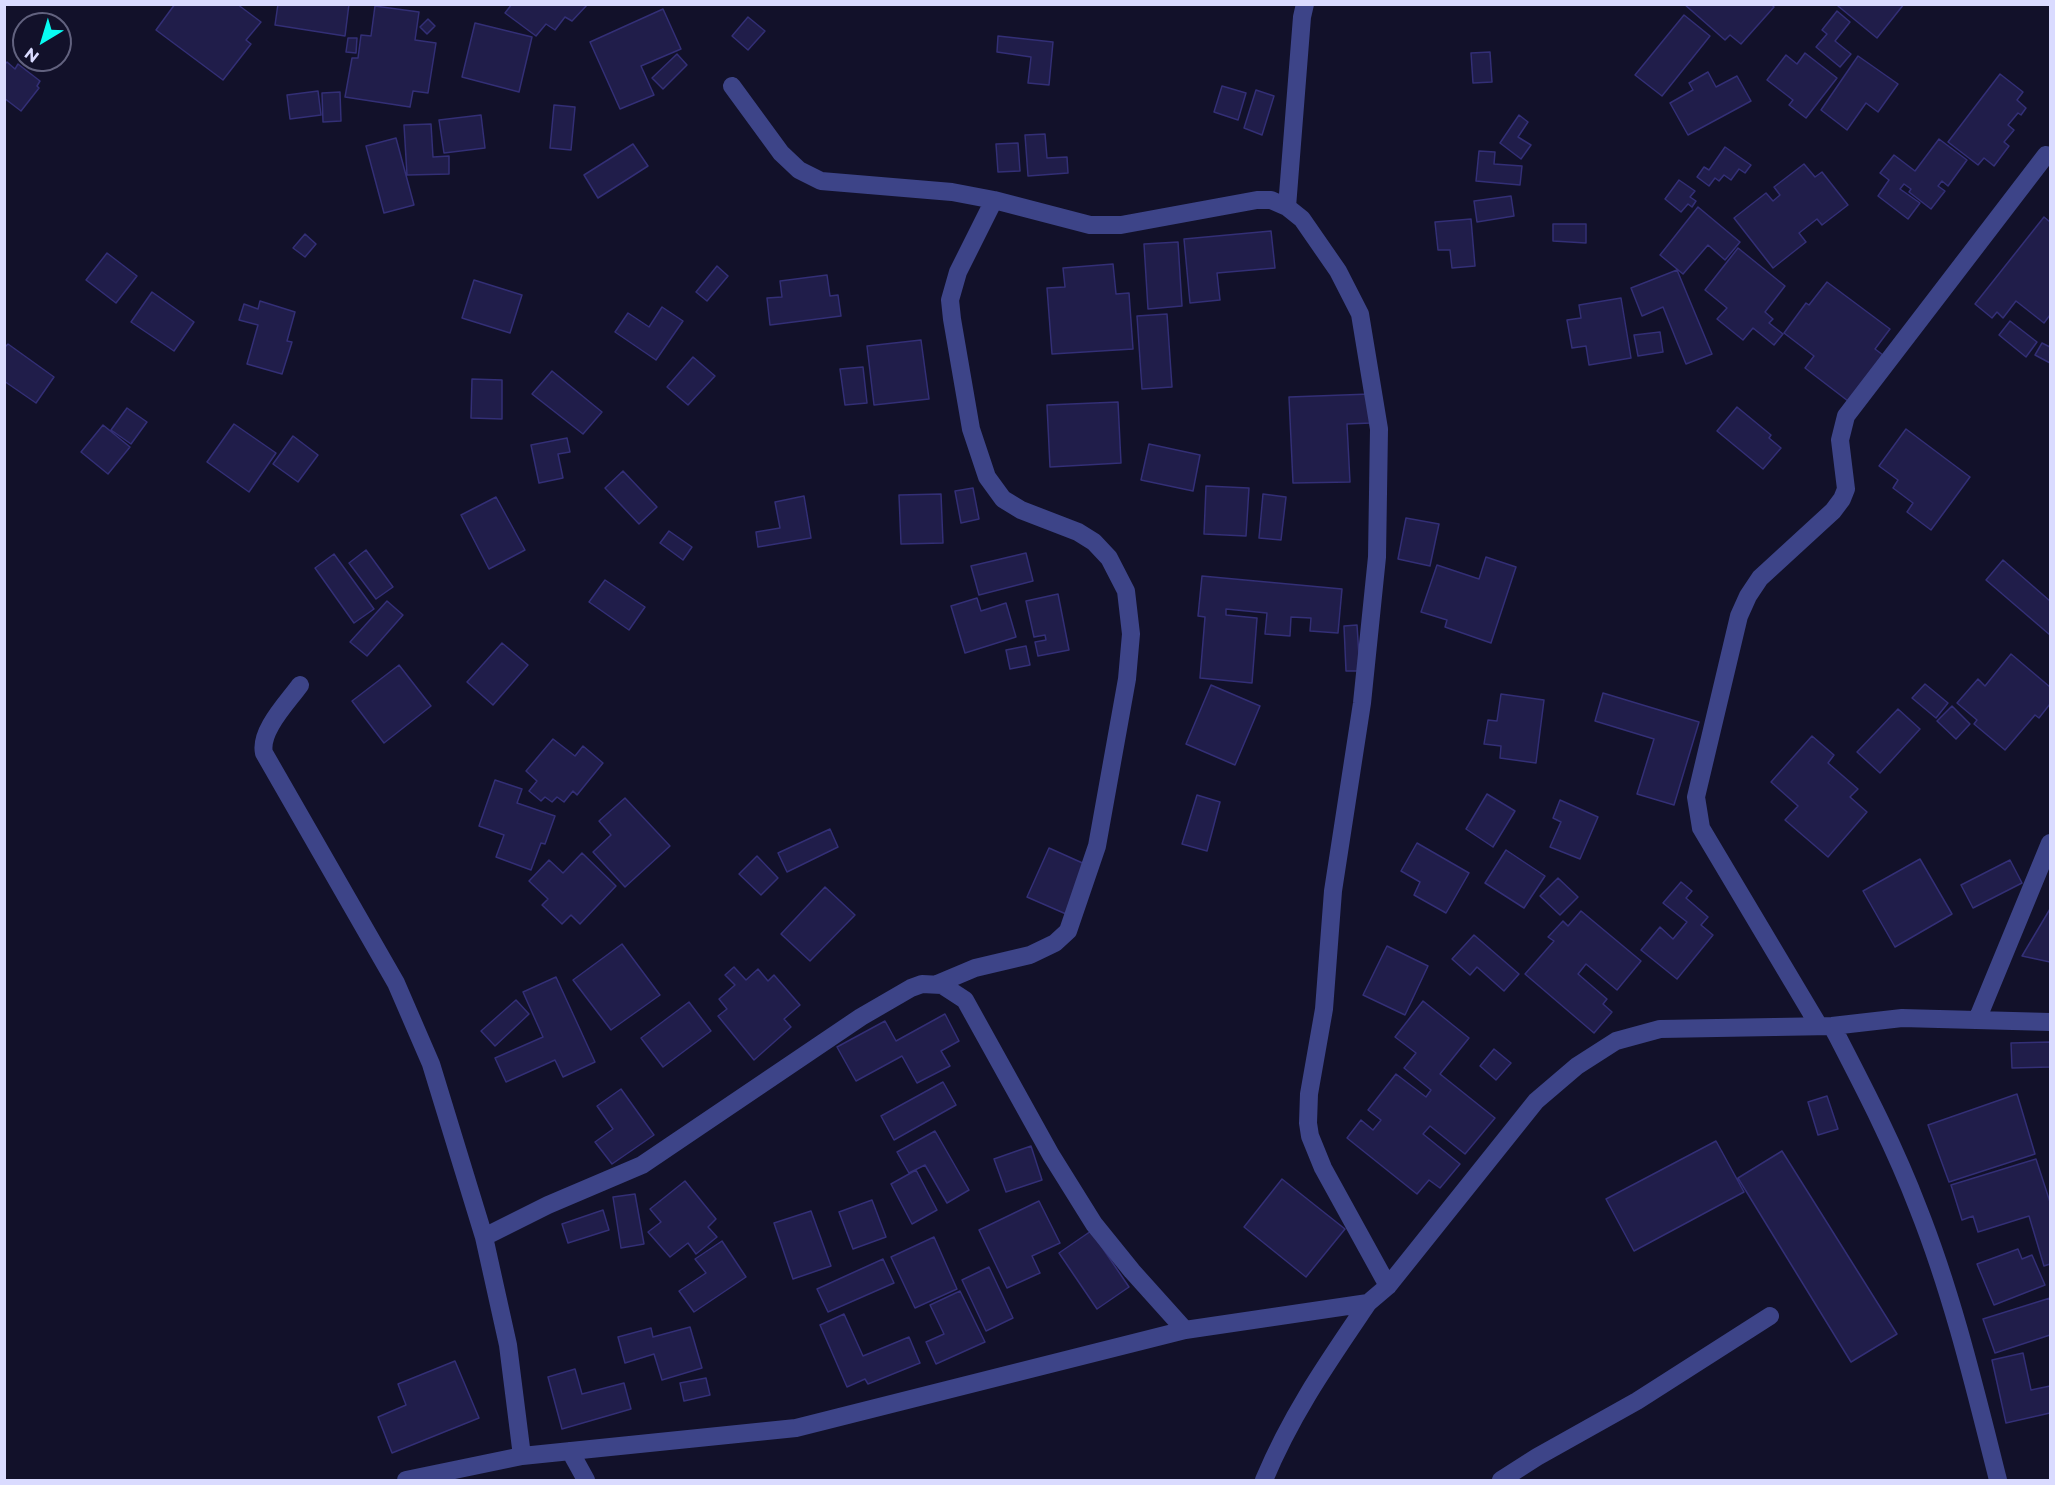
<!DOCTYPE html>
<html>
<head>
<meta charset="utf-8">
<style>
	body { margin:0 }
	#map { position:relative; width:2055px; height:1485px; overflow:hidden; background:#12112a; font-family:Montserrat,sans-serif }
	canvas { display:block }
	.frame { position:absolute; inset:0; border:6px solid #dadbff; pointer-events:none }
	.north { position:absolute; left:12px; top:12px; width:60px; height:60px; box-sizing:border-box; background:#12112a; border:2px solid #62627f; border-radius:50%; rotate:218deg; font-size:16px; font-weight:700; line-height:24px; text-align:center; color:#dadbff }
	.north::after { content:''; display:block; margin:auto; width:21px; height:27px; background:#08fcf2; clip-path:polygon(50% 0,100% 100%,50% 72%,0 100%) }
</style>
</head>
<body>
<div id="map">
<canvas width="2055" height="1485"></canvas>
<div class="frame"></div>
<div class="north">N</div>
</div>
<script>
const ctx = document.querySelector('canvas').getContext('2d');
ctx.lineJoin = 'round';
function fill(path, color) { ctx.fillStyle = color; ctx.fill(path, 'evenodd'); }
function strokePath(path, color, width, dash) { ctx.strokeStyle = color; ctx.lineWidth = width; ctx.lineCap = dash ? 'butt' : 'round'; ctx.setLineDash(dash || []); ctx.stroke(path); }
const building = new Path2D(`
	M175,4H237L261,22L246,40L251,44L223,80L156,30Z
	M278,4H349L345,36L275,25Z
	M512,4H588L572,21L565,17L555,30L546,24L536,36L505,13Z
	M1684,4H1771L1774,7L1741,44L1730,35L1725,40Z
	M1839,4H1904L1877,38L1838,6Z
	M375,6L419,12L415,40L436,43L428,93L413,91L410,107L345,97L352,58H358L361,35L371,36Z
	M663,9L681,49L641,66L654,95L620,109L590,42Z
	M1837,11L1850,22L1835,41L1851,54L1840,67L1816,47L1827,34L1822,30Z
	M1684,15L1710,36L1662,96L1635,75Z
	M748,17L765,31L748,50L732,36Z
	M428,19L435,26L427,34L420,27Z
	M475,23L532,37L519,92L462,77Z
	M998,36L1053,42L1049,85L1028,83L1031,57L997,52Z
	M348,38H357L356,53L346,52Z
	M1490,52L1492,82L1473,83L1471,53Z
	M1805,53L1837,78L1806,118L1789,105L1793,100L1767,80L1786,55L1797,64Z
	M677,54L687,65L663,89L652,78Z
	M1858,56L1898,84L1878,112L1866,103L1847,130L1821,110Z
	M7,62L15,69L18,64L40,81L37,86L39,88L21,111L4,98V65Z
	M1708,72L1716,87L1737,76L1751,101L1688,135L1670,103L1693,90L1689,83Z
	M2000,74L2023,92L2017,100L2026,108L2021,115L2018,113L2008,125L2014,130L2004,142L2009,146L1994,166L1984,158L1978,165L1948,142Z
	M1222,86L1246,93L1238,120L1214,112Z
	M1256,90L1274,96L1262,135L1244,128Z
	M318,91L321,115L290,119L287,95Z
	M340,92L341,121L323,122L322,93Z
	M554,105L575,107L571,150L550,148Z
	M481,115L485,148L444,153L439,120Z
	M1519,115L1528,122L1518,137L1531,145L1521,159L1500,143Z
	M431,124L433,157L449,156V174L407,175L404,125Z
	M1045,134L1047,158L1067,157L1068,173L1028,176L1025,135Z
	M396,138L414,205L384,213L366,146Z
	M1939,139L1967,160L1948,186L1942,181L1938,186L1945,191L1931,209L1909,192L1911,189L1904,184L1900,189L1920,203L1908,219L1878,196L1889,180L1880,173L1894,155L1915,171Z
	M1018,143L1020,171L998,172L996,144Z
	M633,144L648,166L598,198L584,175Z
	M1725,147L1751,165L1745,173L1739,169L1731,180L1724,175L1719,181L1715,178L1709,186L1697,177L1704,167L1709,170Z
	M1479,151L1495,152L1494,164L1522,166L1520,185L1476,181Z
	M1804,164L1815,177L1822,172L1848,205L1822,225L1817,219L1799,233L1806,242L1773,268L1734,218L1766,193L1773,201L1780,195L1774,187Z
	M1679,180L1695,191L1690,197L1696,201L1692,207L1688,204L1681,212L1665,199Z
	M1511,196L1514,216L1477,222L1474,201Z
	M1698,207L1740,242L1725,260L1708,245L1683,274L1660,255Z
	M2044,217L2050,222V315L2044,323L2016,301L2003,318L1997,312L1992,318L1975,304Z
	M1471,219L1475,266L1452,268L1450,250H1438L1435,222Z
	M1553,224H1586V243L1553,241Z
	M1271,231L1275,268L1217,273L1220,300L1190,303L1184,239Z
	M305,234L316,244L305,257L293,248Z
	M1178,242L1182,306L1148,309L1144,244Z
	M1738,248L1785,286L1765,312L1773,319L1769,323L1783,334L1774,345L1753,328L1743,340L1717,319L1727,308L1705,290Z
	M107,253L137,276L116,303L86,280Z
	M1113,264L1116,294L1129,293L1133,349L1052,354L1047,288L1065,287L1063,268Z
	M717,266L728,276L707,301L696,292Z
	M1677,270L1712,354L1686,364L1663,307L1642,316L1631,288Z
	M827,275L830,296L838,295L841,316L770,325L767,298L782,297L780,281Z
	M474,280L522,295L510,333L462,318Z
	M1827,282L1890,329L1875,349L1883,355L1848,401L1805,368L1814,356L1784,333L1806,303L1809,305Z
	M152,292L194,322L174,351L131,322Z
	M1621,298L1631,358L1589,365L1586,346L1572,348L1567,320L1581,318L1579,305Z
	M260,301L295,312L287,341L292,342L282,374L247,364L258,325L239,320L244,304L258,309Z
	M662,307L683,321L656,360L615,332L628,313L649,327Z
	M1167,314L1172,387L1142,389L1137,316Z
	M2010,321L2037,342L2026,357L1999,335Z
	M1660,332L1663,352L1638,356L1634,335Z
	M921,340L929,399L874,405L867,346Z
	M2042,343L2050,347V345V363L2035,355Z
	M8,344L54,377L36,403L4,381V348Z
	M693,357L715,376L688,405L667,387Z
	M863,367L867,403L845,405L840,369Z
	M552,371L602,412L583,434L532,394Z
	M472,379L502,380V419L471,418Z
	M1370,394L1371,423L1347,424L1350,482L1293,483L1289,397Z
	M1118,402L1121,463L1050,467L1047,405Z
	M1737,407L1771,435L1769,438L1781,448L1763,469L1717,431Z
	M127,408L147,422L131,444L111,430Z
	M234,424L276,453L249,492L207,462Z
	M103,425L130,447L108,474L81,452Z
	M1906,429L1970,477L1931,530L1907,512L1913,503L1893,488L1898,480L1879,466Z
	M293,436L318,455L298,482L273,464Z
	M567,438L570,452L558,454L563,478L539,483L531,445Z
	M1149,444L1200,455L1193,491L1141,480Z
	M623,471L657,507L639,524L605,488Z
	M1206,486L1249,488L1246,536L1204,534Z
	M973,488L979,519L961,523L955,491Z
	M941,494L943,543L901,544L899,495Z
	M1263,494L1286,497L1281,540L1259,538Z
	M804,496L811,538L758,547L756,532L780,528L775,502Z
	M496,497L525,550L489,569L461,515Z
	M1406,518L1439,524L1430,566L1398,559Z
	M669,531L692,547L683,560L660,543Z
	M366,550L393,587L376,599L349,563Z
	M1026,553L1033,581L979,595L971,566Z
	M334,554L374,609L354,623L315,568Z
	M1486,557L1516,567L1491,643L1445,627L1447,620L1421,612L1437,565L1479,579Z
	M2003,560L2050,601V635L1986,580Z
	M1202,576L1342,589L1338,633L1310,631L1311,618L1291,617L1290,636L1265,634L1267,613L1226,609V615L1257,618L1252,683L1200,678L1205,617L1198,616Z
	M605,580L645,607L629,630L589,602Z
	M1058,594L1069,650L1038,656L1035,642L1046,640L1045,635L1034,637L1026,601Z
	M977,598L981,611L1006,603L1016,637L965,653L951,606Z
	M387,601L403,615L367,656L350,642Z
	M1357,625L1360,671H1346L1344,626Z
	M502,643L528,665L493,705L467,682Z
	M1026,646L1030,665L1010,669L1006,650Z
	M2011,654L2050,687V704L2039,718L2035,715L2005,750L1974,724L1977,720L1957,703L1978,679L1985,686Z
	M399,665L431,706L384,743L352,701Z
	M1925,684L1948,703L1936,718L1912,698Z
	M1211,685L1260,706L1235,765L1186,744Z
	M1603,693L1699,722L1674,805L1637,794L1654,739L1595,721Z
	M1501,694L1544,700L1536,763L1500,758L1501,746L1484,744L1488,720L1497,721Z
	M1952,706L1970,724L1956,739L1937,721Z
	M1898,709L1920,729L1880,773L1857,752Z
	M1812,736L1834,755L1828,763L1858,789L1850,797L1867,812L1828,857L1785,820L1798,806L1771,782Z
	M553,739L575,756L583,746L603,763L577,795L573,791L564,802L557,797L552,802L545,797L541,801L529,791L537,781L526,771Z
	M495,780L522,789L517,803L555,816L545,844L541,843L531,870L496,857L504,835L479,826Z
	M1487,794L1515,811L1493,847L1466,829Z
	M1197,795L1220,802L1207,851L1182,844Z
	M625,798L670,846L625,887L593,852L611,835L599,821Z
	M1560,800L1598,817L1580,859L1550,847L1561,822L1553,818Z
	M830,829L838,847L787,872L778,853Z
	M1417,843L1469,873L1446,913L1414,895L1420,882L1401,871Z
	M1049,848L1087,865L1066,914L1027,897Z
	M1506,850L1545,876L1524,908L1485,883Z
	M582,853L616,886L580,924L571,915L562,924L542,905L548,899L529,881L549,860L563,873Z
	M757,856L778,878L761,895L739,874Z
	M1920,859L1952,914L1895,947L1863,891Z
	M2010,860L2022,883L1973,908L1961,885Z
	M1558,878L1578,897L1560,915L1540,896Z
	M1681,882L1692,891L1686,898L1708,917L1701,925L1713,935L1677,979L1641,950L1660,927L1673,939L1687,922L1663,903Z
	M825,887L855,915L810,961L781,934Z
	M2050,909V962L2022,956Z
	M1581,911L1641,961L1617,990L1586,964L1578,974L1607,999L1603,1004L1612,1012L1594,1033L1525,974L1554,941L1548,937L1563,921L1568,926Z
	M1474,935L1519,974L1504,991L1477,967L1470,975L1452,959Z
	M622,944L660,995L611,1030L573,980Z
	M1387,946L1428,966L1405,1015L1363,995Z
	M734,967L746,980L758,969L768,981L774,975L800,1005L784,1019L791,1027L754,1060L718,1016L727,1009L719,999L735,985L725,975Z
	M556,977L595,1062L563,1077L555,1060L506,1082L495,1058L543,1037L523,992Z
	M516,1000L529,1014L495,1046L481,1031Z
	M1423,1001L1469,1038L1440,1074L1495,1118L1465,1154L1430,1126L1423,1134L1460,1164L1440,1188L1429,1180L1417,1194L1347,1138L1361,1120L1373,1130L1381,1120L1368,1110L1396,1074L1426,1097L1431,1090L1404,1068L1416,1053L1395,1037Z
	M689,1002L711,1031L663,1067L641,1038Z
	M945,1014L959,1041L941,1051L950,1066L917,1083L902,1056L856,1081L837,1047L885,1021L896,1041Z
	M2050,1042V1067L2012,1068L2011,1043Z
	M1494,1049L1511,1063L1496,1080L1480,1066Z
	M943,1082L956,1105L894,1140L881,1116Z
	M621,1089L654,1135L612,1164L595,1142L613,1129L597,1106Z
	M2017,1094L2035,1154L1949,1182L1928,1125Z
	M1827,1096L1838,1129L1818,1135L1808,1102Z
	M935,1131L969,1190L947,1203L925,1165L909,1173L897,1152Z
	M1716,1141L1744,1192L1634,1251L1606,1199Z
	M1031,1146L1042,1180L1006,1192L994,1159Z
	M1782,1151L1897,1334L1851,1362L1738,1178Z
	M2036,1159L2050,1202V1264L2044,1266L2029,1216L1978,1232L1973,1216L1962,1220L1951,1185Z
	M916,1170L937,1210L912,1224L891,1184Z
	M1282,1179L1345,1229L1306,1277L1244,1227Z
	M685,1181L716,1219L708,1227L717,1237L696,1254L688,1243L670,1257L648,1232L661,1222L650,1209Z
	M635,1194L644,1244L621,1248L613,1197Z
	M872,1200L886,1237L853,1249L839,1212Z
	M1039,1201L1060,1243L1032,1256L1040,1273L1007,1288L979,1230Z
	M603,1210L609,1230L568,1243L562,1224Z
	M811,1211L831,1266L793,1279L774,1223Z
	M1091,1231L1129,1287L1097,1309L1059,1253Z
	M934,1237L957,1289L915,1308L891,1257Z
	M722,1241L746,1277L694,1312L679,1291L706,1273L695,1259Z
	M2018,1249L2022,1259L2032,1255L2045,1285L1994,1305L1977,1264Z
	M883,1259L894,1283L828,1312L817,1289Z
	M989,1267L1013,1318L986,1331L962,1280Z
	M960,1291L985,1342L936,1364L926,1342L944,1334L930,1305Z
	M2050,1298V1335L1995,1353L1983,1319Z
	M844,1314L863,1356L909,1337L920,1363L868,1384L865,1379L847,1387L820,1325Z
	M690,1327L702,1368L662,1380L654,1354L625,1363L618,1337L651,1328L653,1337Z
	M2023,1353L2031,1390L2050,1386V1413L2006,1423L1992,1360Z
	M455,1361L479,1418L392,1453L378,1417L406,1405L398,1384Z
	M575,1369L582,1394L624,1383L631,1409L562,1429L548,1377Z
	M706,1378L710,1395L684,1401L680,1383Z`);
fill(building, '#201d4a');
strokePath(building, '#332f76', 1.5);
strokePath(new Path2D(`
	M732,86L781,153L799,170L821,181L952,192L994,200L1090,225H1121L1257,200H1271L1287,207L1302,219L1338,271L1360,314L1379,429L1377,557L1362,703L1333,891L1324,1009L1309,1094L1308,1123L1310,1136L1323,1168L1388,1286
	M1287,207L1302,17L1305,4
	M300,685C288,702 259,731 264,753L396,983L431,1064L484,1237L508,1345L522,1456
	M937,984L975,968L1030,955L1055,943L1068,931L1097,846L1127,679L1131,634L1126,591L1109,558L1094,542L1078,532L1021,510L1003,499L987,477L971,429L952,319L950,300L958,272L994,200
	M1977,1020L2050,843
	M1819,1026L1701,828L1696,797L1739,616L1748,596L1760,578L1833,511L1842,499L1846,489L1840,440L1846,416L2046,155
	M1832,1026C1863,1086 1894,1145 1918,1208C1953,1296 1975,1389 1998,1480
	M484,1237L548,1205L642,1165L861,1017L911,988L922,984L942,985L965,1000L1051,1155L1094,1224L1132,1271L1185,1330
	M570,1451L586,1480
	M406,1480L522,1456L796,1428L1185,1330L1368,1303L1388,1286L1536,1101L1577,1066L1616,1041L1660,1029L1832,1026L1902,1018L2050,1022
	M1264,1480C1292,1413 1328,1362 1368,1303
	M1501,1480L1537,1457L1637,1401L1770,1316`), '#3d4488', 18);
</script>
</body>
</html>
